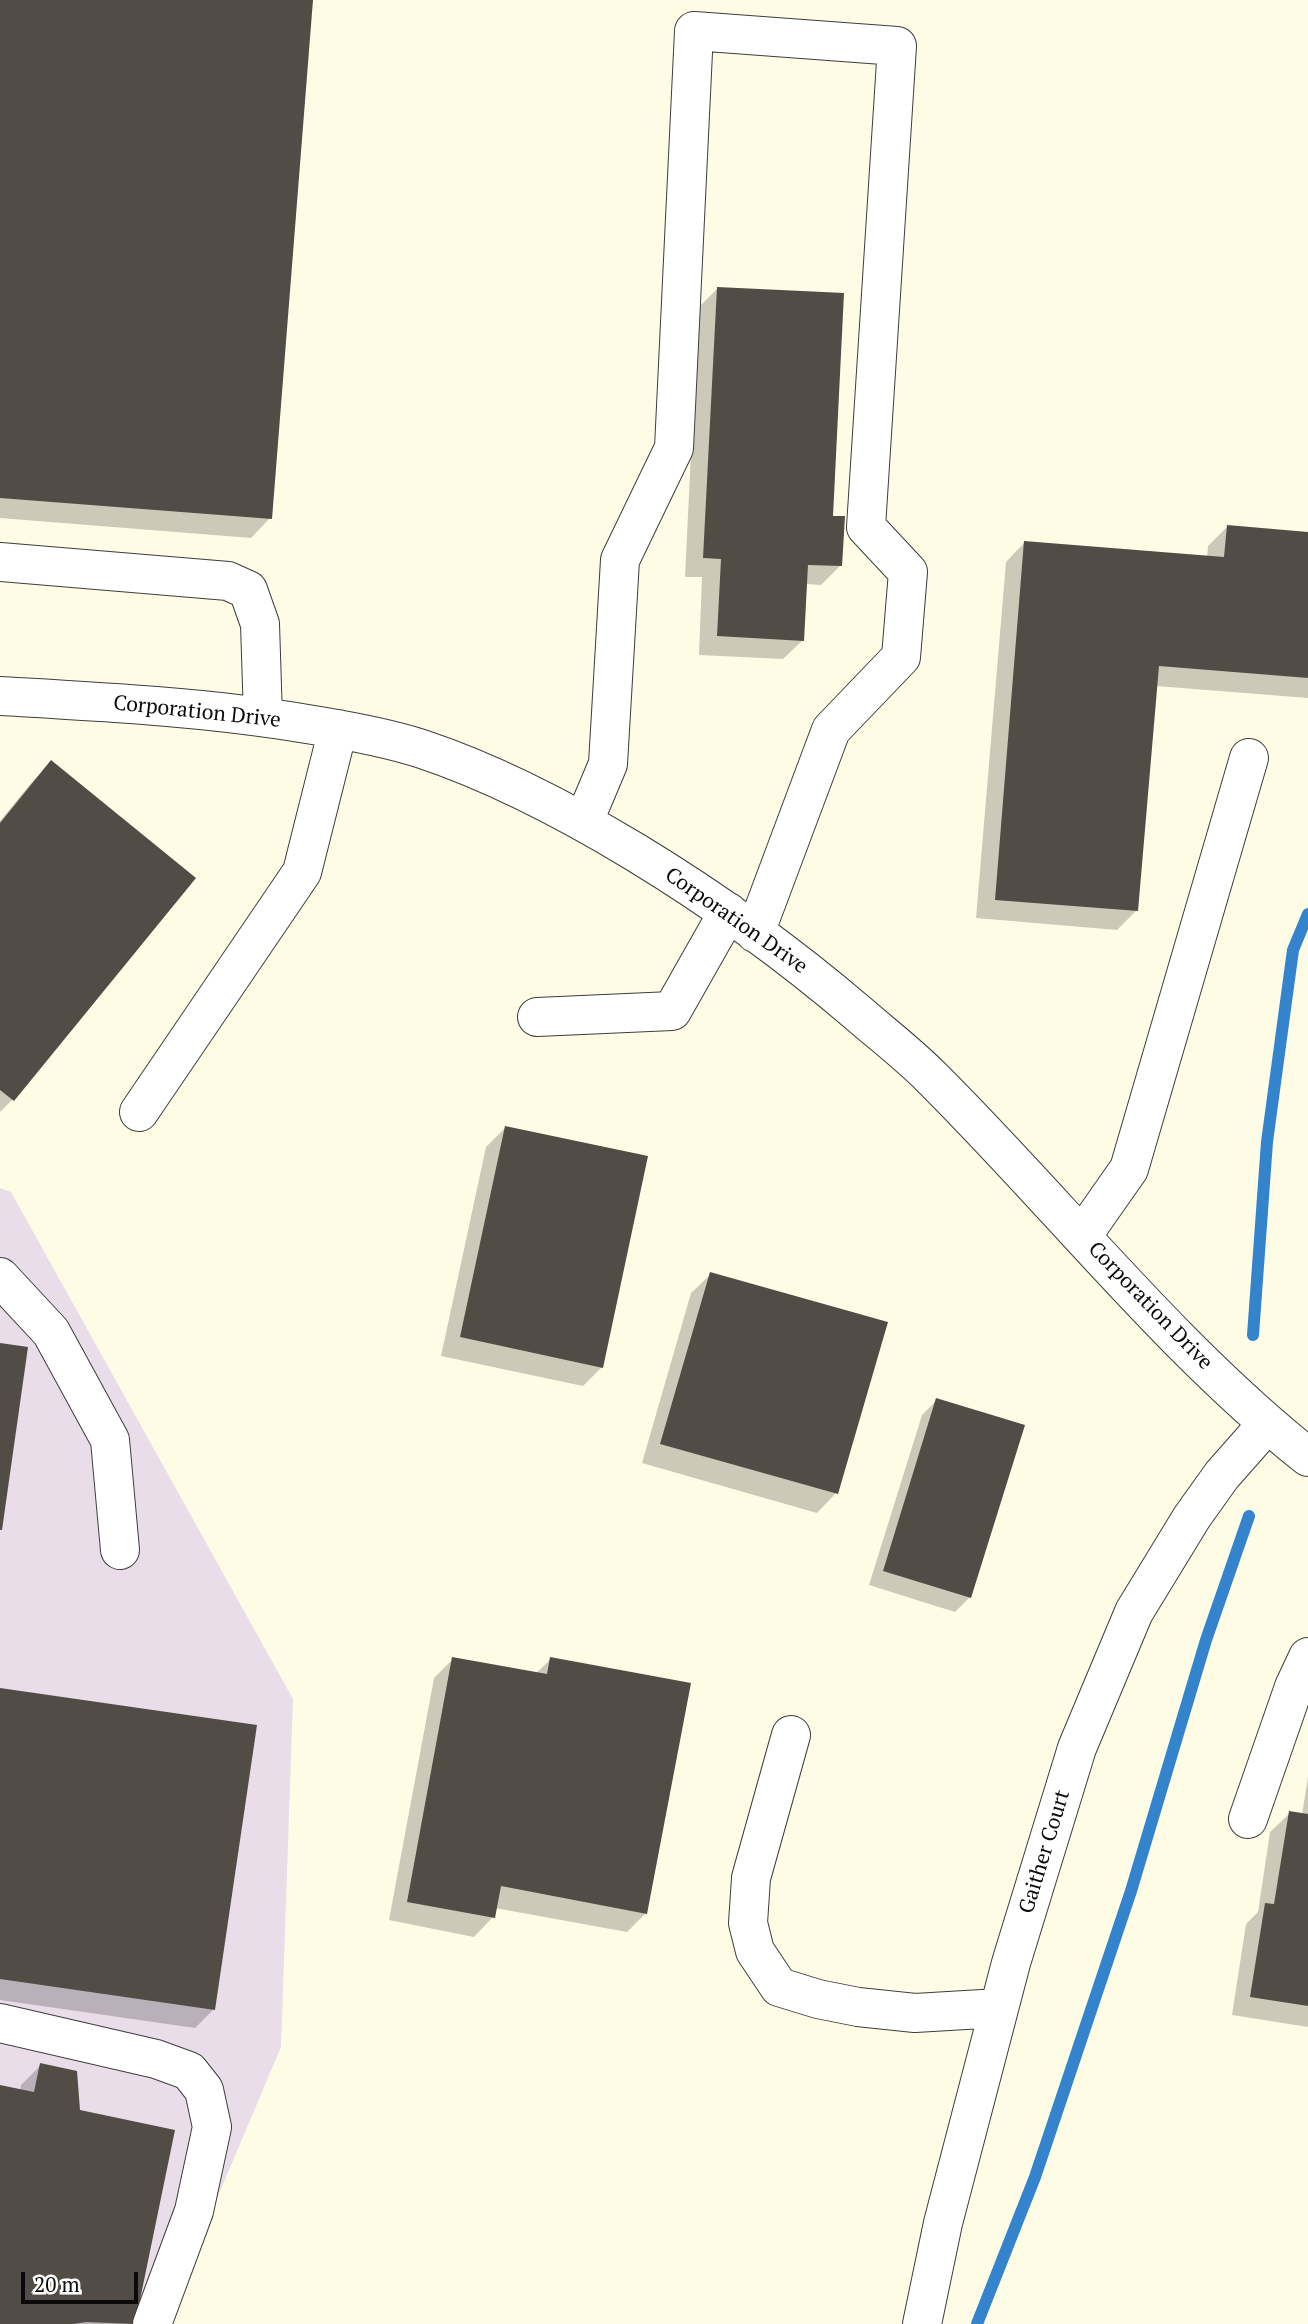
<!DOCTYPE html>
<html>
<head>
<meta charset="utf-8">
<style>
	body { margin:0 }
	#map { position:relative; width:1308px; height:2324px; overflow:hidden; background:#fffce6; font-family:"PT Serif",serif }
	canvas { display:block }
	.scale { position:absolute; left:21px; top:2272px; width:117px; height:32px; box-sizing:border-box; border:4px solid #0a0a0a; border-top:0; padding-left:9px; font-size:21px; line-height:24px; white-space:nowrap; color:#0a0a0a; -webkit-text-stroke:5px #fff; paint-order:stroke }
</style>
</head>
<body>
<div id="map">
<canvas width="1308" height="2324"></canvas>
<div class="scale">20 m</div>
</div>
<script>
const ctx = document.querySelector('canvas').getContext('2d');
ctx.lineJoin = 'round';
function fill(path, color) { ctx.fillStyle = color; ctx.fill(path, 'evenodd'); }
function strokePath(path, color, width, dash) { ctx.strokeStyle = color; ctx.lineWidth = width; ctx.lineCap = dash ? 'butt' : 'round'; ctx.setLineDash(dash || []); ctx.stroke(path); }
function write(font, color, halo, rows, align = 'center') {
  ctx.font = font + ' "PT Serif",serif'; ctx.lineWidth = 7; ctx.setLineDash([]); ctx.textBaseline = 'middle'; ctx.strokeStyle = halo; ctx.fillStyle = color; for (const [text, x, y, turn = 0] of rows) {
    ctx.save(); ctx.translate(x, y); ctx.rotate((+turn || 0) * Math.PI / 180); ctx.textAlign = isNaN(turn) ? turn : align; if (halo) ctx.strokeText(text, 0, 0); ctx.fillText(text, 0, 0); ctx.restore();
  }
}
fill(new Path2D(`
	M0,1188L11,1192L293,1699L281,2047L164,2324H0Z`), '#e9dde9');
fill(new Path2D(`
	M0,0H311L270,518L251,538L0,518Z
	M717,289L831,517L841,565L821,585L806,584L803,640L783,659L699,655L702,577H685L698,308Z
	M1227,527L1308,534V698L1156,686L1137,910L1117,930L976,918L1006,562L1025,542L1207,558L1208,546Z
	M51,763L12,1100L0,1112V821L32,782Z
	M505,1128L602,1367L583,1386L441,1356L486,1147Z
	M711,1274L836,1493L817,1513L642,1463L691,1293Z
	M937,1400L970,1597L955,1612L869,1585L922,1415Z
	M453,1659L535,1674L551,1659L646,1913L627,1932L495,1908L493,1917L474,1937L389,1920L434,1678Z
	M0,1690L214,2009L195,2028L0,2000Z
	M1308,1777V2027L1232,2015L1246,1924L1258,1912L1270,1832L1290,1813L1302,1815Z
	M41,2065L78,2111L173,2131L133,2324H0V2087L20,2091L21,2085Z`), '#0003');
strokePath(new Path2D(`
	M1253,1335L1267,1142L1293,950L1308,914
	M977,2324L1035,2177L1131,1891L1206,1640L1249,1516`), '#3384cc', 12);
fill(new Path2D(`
	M0,0H313L272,519L0,498Z
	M717,287L844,293L833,516H845L842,566L808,565L804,641L717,636L721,559L703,558Z
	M1227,525L1308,532V678L1159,666L1138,911L995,900L1024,541L1224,557Z
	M51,760L196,878L14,1101L0,1090V823Z
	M505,1126L648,1156L603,1368L460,1337Z
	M710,1272L888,1322L838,1494L660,1444Z
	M0,1343L28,1347L2,1530H0Z
	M936,1398L1025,1425L971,1598L883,1571Z
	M452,1657L547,1674L550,1657L691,1683L647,1914L501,1886L495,1918L407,1902Z
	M0,1688L257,1725L215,2010L0,1979Z
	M1289,1811L1308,1814V2006L1250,1997L1265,1903L1274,1904Z
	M40,2063L77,2071L80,2110L175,2130L135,2324L86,2322L73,2324H0V2085L34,2092Z`), '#524c46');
const minor = new Path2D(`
	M0,562L228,581L248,590L260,624L263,717
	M0,696C103,702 205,707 307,724C345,730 385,737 422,749C497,774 567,811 635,852C714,900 789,954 859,1014C882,1034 908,1054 930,1076C1057,1202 1168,1345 1308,1457
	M584,821L608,764L620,560L674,448L694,31L897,46L866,527L908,572L901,657L831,730L755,933
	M537,1017L672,1011L728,912
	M139,1112L302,872L338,729
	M1082,1236L1129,1169L1249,758
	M0,1277L51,1332L110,1440L120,1550
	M791,1735L751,1878L748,1923L755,1951L779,1987L818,1999L858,2007L915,2013L999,2008
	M1248,1819L1294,1687L1308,1657
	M0,2023L156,2059L189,2071L204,2090L212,2127L194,2211L152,2324
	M922,2324L943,2223L1011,1963L1077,1748L1134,1612L1192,1517L1222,1475L1267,1424`);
strokePath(minor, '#3d3d3d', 40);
strokePath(minor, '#fff', 38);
write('21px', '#0a0a0a', '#fff', [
	["Corporation Drive",197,712,6],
	["Corporation Drive",736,921,35],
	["Corporation Drive",1150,1306,46],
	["Gaither Court",1045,1852,-73]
]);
</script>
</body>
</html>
